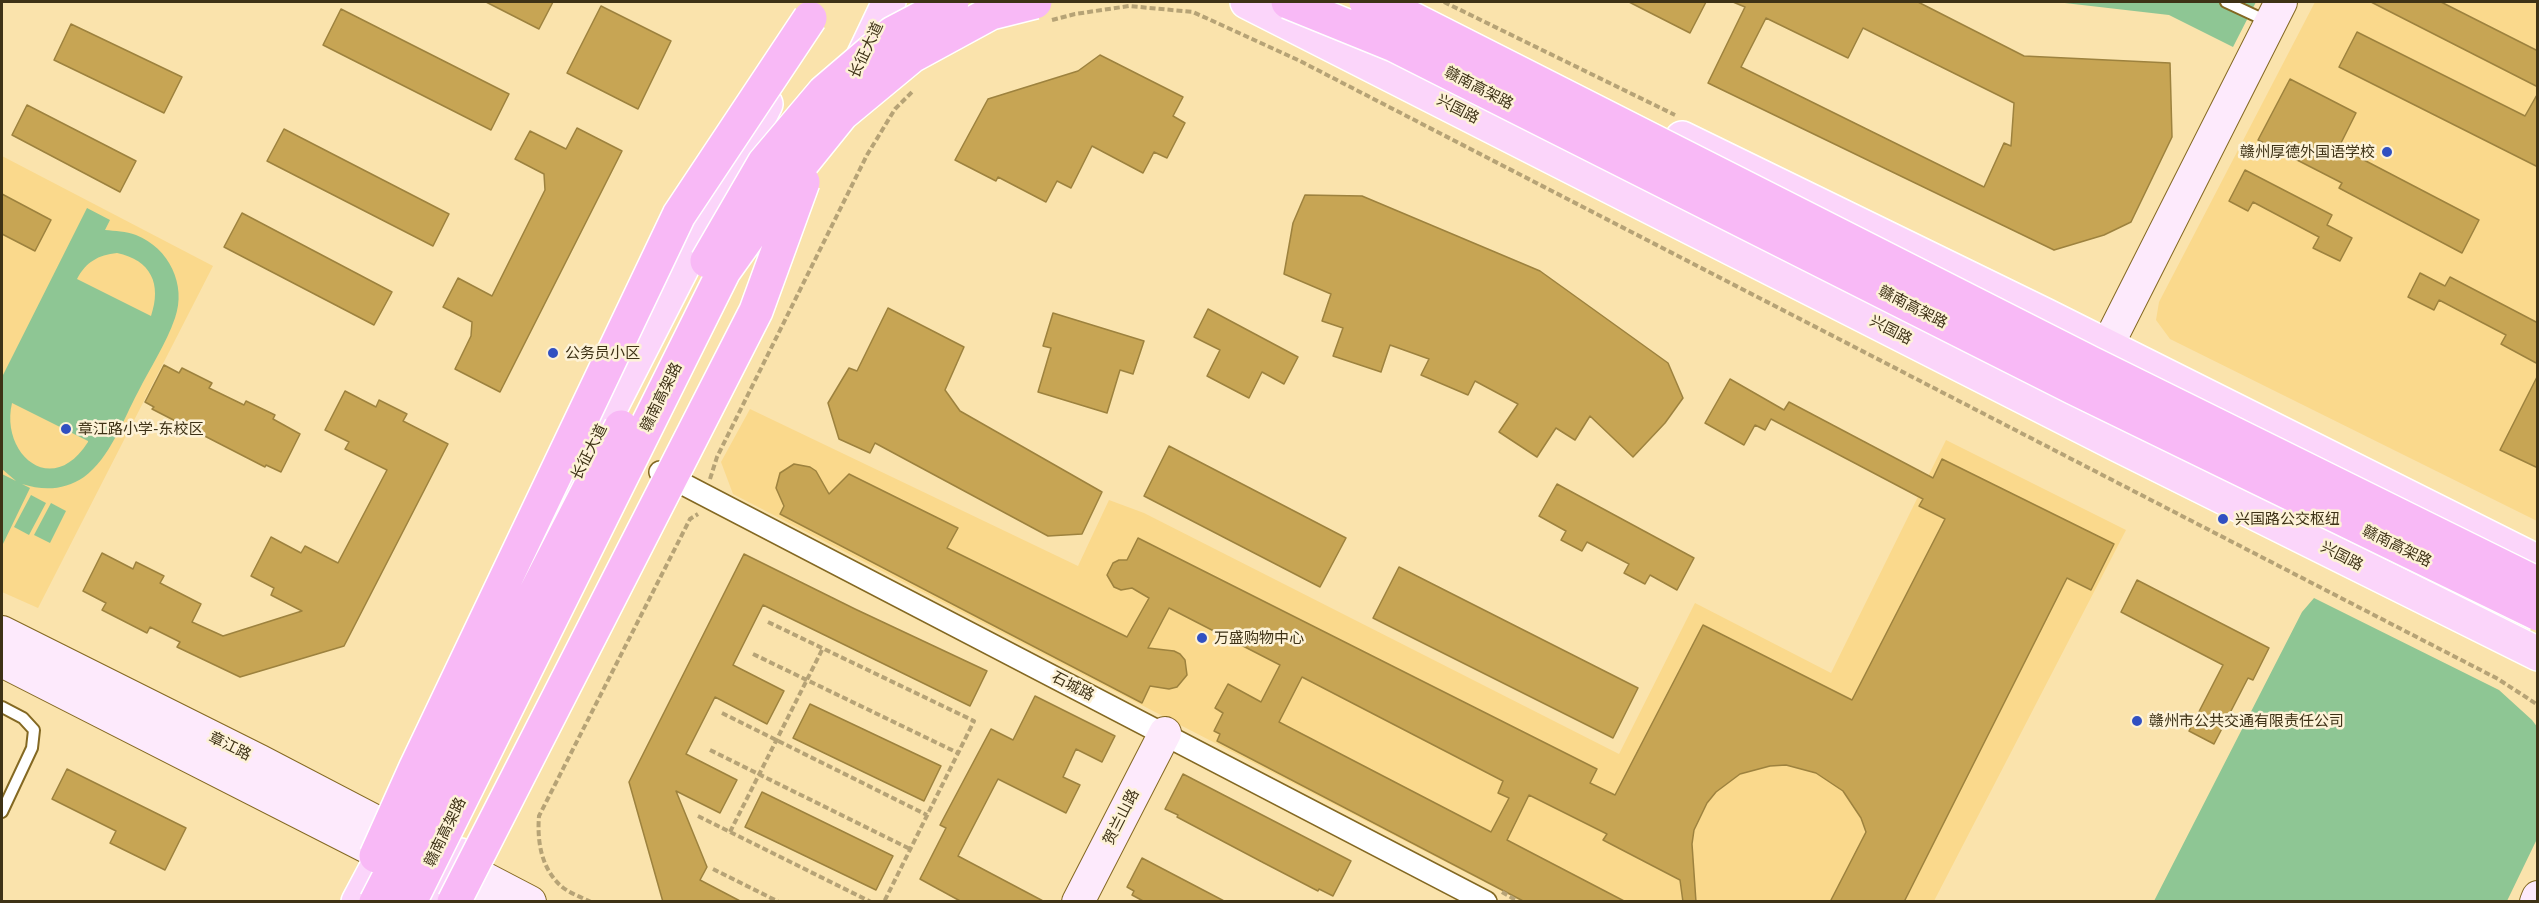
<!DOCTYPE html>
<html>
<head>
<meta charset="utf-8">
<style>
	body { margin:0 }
	#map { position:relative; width:2539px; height:903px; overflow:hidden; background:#fae3ac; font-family:Lato,sans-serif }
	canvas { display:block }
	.frame { position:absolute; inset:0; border:3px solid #3e3216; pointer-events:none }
</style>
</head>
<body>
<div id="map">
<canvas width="2539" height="903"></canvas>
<div class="frame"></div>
</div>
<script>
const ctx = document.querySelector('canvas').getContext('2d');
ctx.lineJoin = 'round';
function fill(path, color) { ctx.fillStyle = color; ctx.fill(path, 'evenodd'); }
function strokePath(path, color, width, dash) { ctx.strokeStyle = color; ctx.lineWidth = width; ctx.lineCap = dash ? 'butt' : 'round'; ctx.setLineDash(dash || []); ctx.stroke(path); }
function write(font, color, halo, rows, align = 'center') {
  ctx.font = font + ' Lato,"Noto Sans SC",sans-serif'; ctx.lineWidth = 5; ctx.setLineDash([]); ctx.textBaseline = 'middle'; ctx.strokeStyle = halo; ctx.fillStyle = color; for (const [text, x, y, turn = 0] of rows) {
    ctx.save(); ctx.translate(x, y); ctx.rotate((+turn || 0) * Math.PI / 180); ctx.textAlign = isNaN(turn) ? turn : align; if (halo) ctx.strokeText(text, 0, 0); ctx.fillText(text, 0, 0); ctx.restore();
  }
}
fill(new Path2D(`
	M2315,2H2537V521L2170,339L2156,320L2159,302Z
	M2,156L213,266L38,608L2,592Z
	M750,409L1078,566L1109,500L1144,513L1619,754L1695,603L1831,673L1946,440L2126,530L1934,901H1521L733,494L721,462Z`), '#fad98c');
fill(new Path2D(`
	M2056,2H2256L2233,47L2169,15Z
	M87,208L110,220L105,230C115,231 126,231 136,235C169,248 187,285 175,318C166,344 150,368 138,392C123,420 110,458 84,477C65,490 44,491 22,484L30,488L2,546V474L16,481L2,469V377ZM117,253C151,260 162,284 151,316L77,279C86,262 98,255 117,253ZM12,403L88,441V442C52,499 0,454 12,403Z
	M31,495L46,503L29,535L14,527Z
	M51,503L66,511L50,543L34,535Z
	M2314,598L2499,690L2532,720L2538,728L2537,839L2507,901H2154L2302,612Z`), '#8ec694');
const building = new Path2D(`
	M486,2H553L539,29Z
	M1629,2H1706L1690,33Z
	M1733,2H1918L2024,56L2170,63L2172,137L2131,222L2104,235L2054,250L1708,83L1745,7ZM1766,18L1848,58L1863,28L2014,103L2011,146L2004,143L1984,187L1741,67Z
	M2371,2H2441L2538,51V87Z
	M601,6L671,41L638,109L567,73Z
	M341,9L509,94L491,130L323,45Z
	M71,24L182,77L164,113L54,60Z
	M2357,32L2525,116L2538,93V167L2339,67Z
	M1100,55L1183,97L1173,116L1185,123L1167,158L1154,152L1143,173L1092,146L1071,188L1057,181L1046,202L998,177L996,181L955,160L988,99L1078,71Z
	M2290,79L2356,113L2339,147L2479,220L2462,253L2339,188L2342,183L2258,140Z
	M27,105L136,161L120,192L12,135Z
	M577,128L622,151L500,392L455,369L471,336L472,322L443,307L458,278L492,296L545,190L544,174L515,159L530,131L566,149Z
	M284,129L449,214L433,246L267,161Z
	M2245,170L2332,215L2327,225L2352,238L2340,261L2313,248L2319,237L2253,202L2248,211L2229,201Z
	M2,194L51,220L35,251L2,234Z
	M1305,195L1362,196L1540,271L1668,363L1683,398L1665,423L1633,457L1590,416L1575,440L1556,428L1537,457L1499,432L1518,404L1475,381L1468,395L1421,375L1429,359L1390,345L1381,372L1333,356L1343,328L1322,321L1331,294L1284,274L1293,223Z
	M242,213L392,292L374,325L224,247Z
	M2420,273L2445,286L2450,277L2538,323V364L2501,344L2506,335L2439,300L2434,310L2408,297Z
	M888,308L964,347L945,390L960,411L1102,492L1082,534L1048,536L875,443L870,453L839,439L828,403L849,368L857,371Z
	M1208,309L1298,357L1284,384L1262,372L1249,398L1207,376L1220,350L1194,337Z
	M1053,313L1144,341L1133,374L1120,370L1107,413L1038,392L1051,348L1043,346Z
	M164,365L179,373L182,368L212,383L209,388L244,405L246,401L275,415L273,419L300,434L281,472L266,465L265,467L152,409L154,407L145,402Z
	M2538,375V468L2500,450Z
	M1730,379L1784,410L1789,402L1933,478L1942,459L2114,544L2091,590L2067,578L1904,902H1830L1866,832L1861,818L1843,791L1816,773L1786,765L1770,766L1740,774L1716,792L1707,803L1694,830L1692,844L1696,902H1683L1680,880L1603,840L1607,834L1529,795L1507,840L1626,902H1525L1217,741L1220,734L1214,731L1223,713L1215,708L1228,684L1261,702L1280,665L1169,608L1148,648L1174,651L1180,654L1185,660L1187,675L1177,687L1169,689L1150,686L1142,703L780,514L784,506L776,488L780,473L794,464L810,467L816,471L829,494L849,474L958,528L947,548L1127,637L1149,598L1132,588L1121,590L1114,587L1107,575L1113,563L1119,560H1127L1138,538L1597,769L1590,783L1615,795L1703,625L1852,700L1945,519L1919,506L1923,499L1771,419L1765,430L1755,425L1744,445L1705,423ZM1302,677L1503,781L1498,793L1509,798L1491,832L1279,722Z
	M345,391L376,407L379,400L407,414L403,421L448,444L344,646L240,677L177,647L180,642L150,627L147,633L102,610L106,603L83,591L102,553L133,569L136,562L164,576L160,583L201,604L192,622L223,636L302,611L271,595L274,588L251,576L271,537L301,553L305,546L338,563L387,470L345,449L349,442L325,430Z
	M1169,446L1346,538L1320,587L1144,496Z
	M1557,484L1694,558L1677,590L1650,575L1645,584L1624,573L1629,564L1587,542L1582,551L1561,540L1566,531L1539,516Z
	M744,554L855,609L987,671L970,706L763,605L733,665L784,691L767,724L715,697L686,754L737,780L720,813L676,791L707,867L700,880L742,902H663L629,782Z
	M1399,567L1638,688L1613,738L1373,618Z
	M2137,580L2269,648L2253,680L2248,678L2214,744L2189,731L2223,665L2121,612Z
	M1035,696L1115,736L1102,762L1076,749L1063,777L1080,785L1066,813L998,779L958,856L1045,902H962L920,879L946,828L940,825L991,729L1013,740Z
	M810,704L941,766L924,801L793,738Z
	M67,769L186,828L165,870L110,843L116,831L52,799Z
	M1183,774L1351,861L1333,896L1319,889L1318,891L1264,863L1177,817L1178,815L1165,809Z
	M762,792L893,856L876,890L745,827Z
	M1142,858L1226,902H1145L1132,895L1134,891L1127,887Z`);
fill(building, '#c7a554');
strokePath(building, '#9d823e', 1.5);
const lane = new Path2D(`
	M2226,2L2269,22
	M2,707L23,718L34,730L32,748L2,812`);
const street = new Path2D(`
	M660,472L1486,902`);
const secondary = new Path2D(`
	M2095,370L2281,2
	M2,632L260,761L530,902
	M2,661L383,855L480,902
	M1078,902L1165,733
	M2536,902L2538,897`);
const primary = new Path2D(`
	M1247,2L2118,445L2538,654
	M859,65L889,2
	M1682,138L2045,315L2538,562
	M511,603L766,104
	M358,902L383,855
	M436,902L460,855`);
strokePath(lane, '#836822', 14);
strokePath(street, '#836822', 24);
strokePath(secondary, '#836822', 34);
strokePath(primary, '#fff', 36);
strokePath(new Path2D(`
	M1444,2L1675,115
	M1052,20L1075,14L1129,6L1193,12L1298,60L2498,679L2538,705
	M710,479L717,457L867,155L895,109L913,91
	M768,622L974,721L884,902
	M753,654L958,753
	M722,713L927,815
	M710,750L910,849
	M698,816L871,902
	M730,832L823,648
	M713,869L779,902
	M1502,892L1519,902
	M591,902C581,897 569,893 561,886C541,868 537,841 539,816L690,519L698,514`), '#b6a376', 4, [6, 3]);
strokePath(lane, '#fff', 10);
strokePath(street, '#fff', 21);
strokePath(secondary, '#fdeafc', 32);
strokePath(primary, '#fbd5fa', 33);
const highwayBridge = new Path2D(`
	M1288,2L1394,45L2074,388L2538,614
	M1366,2L1403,14L2091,363L2538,584
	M707,261L764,163L824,92L893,33L952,2
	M376,856L416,767L679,215L810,18
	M376,902L621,427
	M410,902L724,271L788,181L842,114L912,56L991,13L1035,2
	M454,902L756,311L803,182`);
strokePath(highwayBridge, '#fff', 36, []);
strokePath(highwayBridge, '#f8b9f6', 33);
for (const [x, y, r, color] of [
	[2387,152,6,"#3150c1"],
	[553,353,6,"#3150c1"],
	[66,429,6,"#3150c1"],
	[2223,519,6,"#3150c1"],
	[1202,638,6,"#3150c1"],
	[2137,721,6,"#3150c1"]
]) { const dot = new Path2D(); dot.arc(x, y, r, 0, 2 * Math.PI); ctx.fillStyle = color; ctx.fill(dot); strokePath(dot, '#fdf2d7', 2); }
write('15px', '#3e3216', '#fdf2d7', [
	["长征大道",866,50,-65],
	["赣南高架路",1479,88,27],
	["兴国路",1458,109,27],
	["赣南高架路",1913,307,27],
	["兴国路",1891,330,27],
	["赣南高架路",661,397,-64],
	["长征大道",589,452,-63],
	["赣南高架路",2397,546,26],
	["兴国路",2342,556,27],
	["石城路",1073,686,27],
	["章江路",230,746,26],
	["贺兰山路",1121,817,-63],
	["赣南高架路",445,832,-64]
]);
write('15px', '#3e3216', '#fdf2d7', [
	["赣州厚德外国语学校",2375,152,"right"],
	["公务员小区",565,353],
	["章江路小学-东校区",78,429],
	["兴国路公交枢纽",2235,519],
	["万盛购物中心",1214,638],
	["赣州市公共交通有限责任公司",2149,721]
], 'left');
</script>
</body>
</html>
